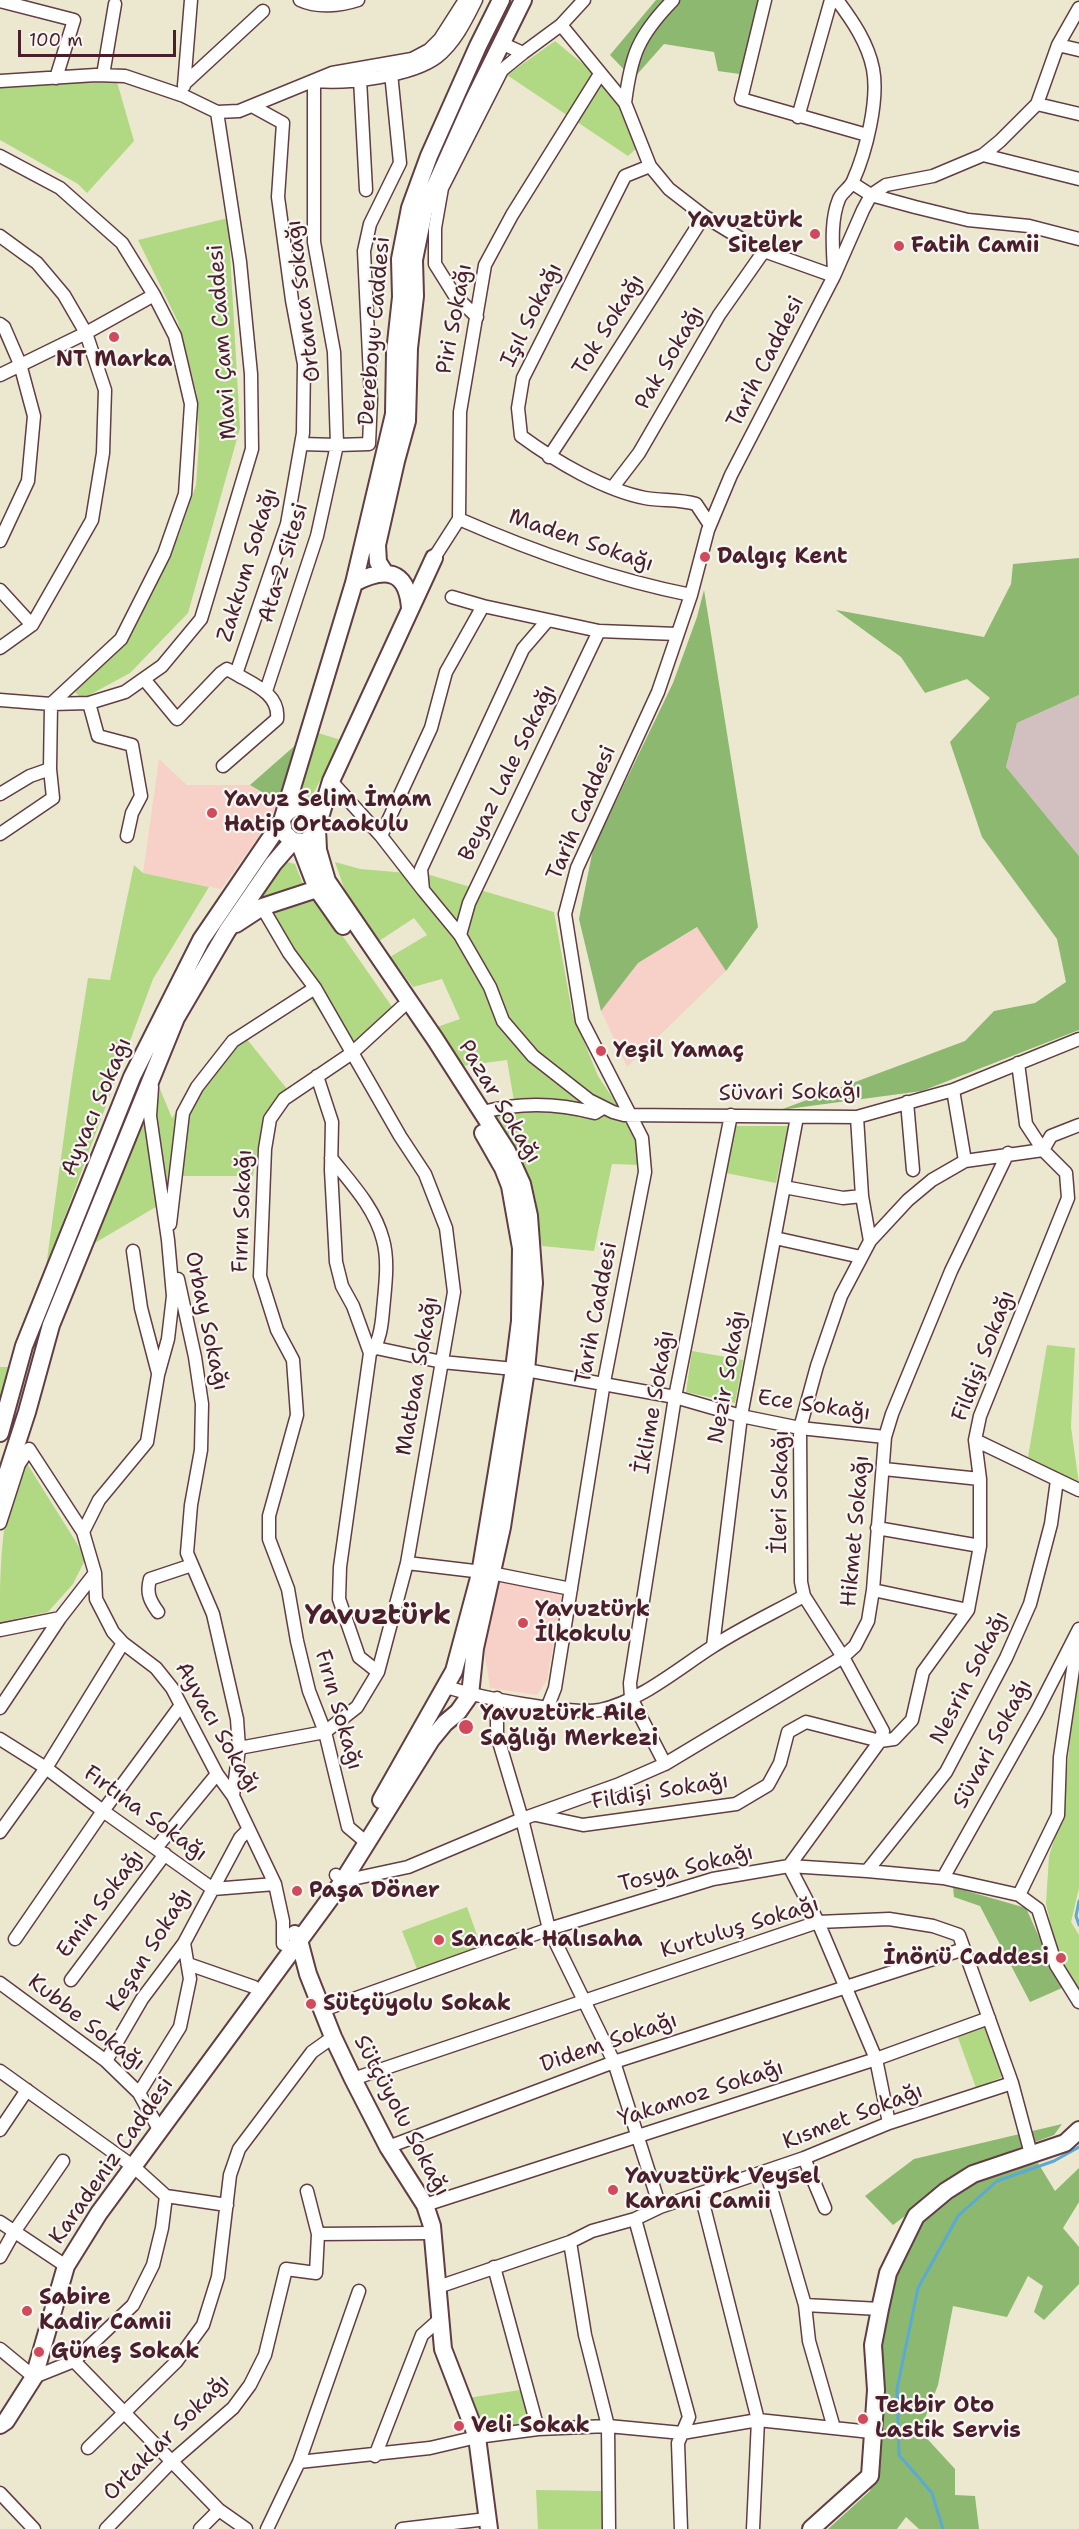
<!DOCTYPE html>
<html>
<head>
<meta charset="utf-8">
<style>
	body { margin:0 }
	#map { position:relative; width:1079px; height:2529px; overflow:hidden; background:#ece8cf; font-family:"Shantell Sans",sans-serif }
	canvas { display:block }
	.scale { position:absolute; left:18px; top:30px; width:158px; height:27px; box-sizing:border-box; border:3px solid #4a1f2b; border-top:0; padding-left:8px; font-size:18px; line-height:21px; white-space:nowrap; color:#4a1f2b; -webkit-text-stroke:4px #f6f6f2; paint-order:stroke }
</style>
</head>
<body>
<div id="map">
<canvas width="1079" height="2529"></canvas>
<div class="scale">100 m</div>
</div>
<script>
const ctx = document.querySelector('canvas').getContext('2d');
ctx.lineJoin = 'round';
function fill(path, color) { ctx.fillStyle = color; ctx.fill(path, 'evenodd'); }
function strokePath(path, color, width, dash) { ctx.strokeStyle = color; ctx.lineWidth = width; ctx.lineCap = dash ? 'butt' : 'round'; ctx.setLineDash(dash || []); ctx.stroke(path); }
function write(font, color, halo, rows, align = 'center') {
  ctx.font = font + ' "Shantell Sans",sans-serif'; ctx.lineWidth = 4.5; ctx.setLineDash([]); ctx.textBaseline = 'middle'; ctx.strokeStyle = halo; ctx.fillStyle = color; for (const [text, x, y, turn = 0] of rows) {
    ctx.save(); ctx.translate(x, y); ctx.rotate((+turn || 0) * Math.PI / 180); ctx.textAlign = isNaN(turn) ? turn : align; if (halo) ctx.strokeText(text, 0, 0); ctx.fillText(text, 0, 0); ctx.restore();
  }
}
fill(new Path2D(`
	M159,759L187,785H250L279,802L267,825L221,889L143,873Z
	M698,927L726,971L627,1067L601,1011L638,963Z
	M499,1580L557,1592L562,1597L547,1680L537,1695L490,1688L484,1650Z`), '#f7d1c7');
fill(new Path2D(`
	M1079,695V856L1006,767L1017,723Z`), '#d2bfc0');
fill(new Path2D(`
	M555,41L611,87L640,145L628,156L507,75Z
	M117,82L134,141L87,193L78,184L0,140V85Z
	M228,218L240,428L188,613L130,673L82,699L75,692L130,632L179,535L196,485L199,442L197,395L178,322L138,240Z
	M318,733L341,740L307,806L295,801Z
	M283,861L295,864L303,884L251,908Z
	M335,862L360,869L430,875L554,912L572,1012L598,1076L632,1127L641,1165L612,1164L594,1251L542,1246L519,1159L493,1111L514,1101L507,1060L462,1066L437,1027L460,1019L442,979L413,987L390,957L427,935L414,918L376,943L344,888Z
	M134,865L143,873L209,887L153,979L46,1267L72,1078L88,978L110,980Z
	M301,898L319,902L397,1014L347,1052L311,999L246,1038L287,1089L263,1116L253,1176H181L171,1198L88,1247L155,1077L172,1118L228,1037L309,986L257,914Z
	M734,1126H788L776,1183L726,1173Z
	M1047,1345L1075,1348L1071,1427L1079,1484L1028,1457Z
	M692,1351L743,1360L735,1403L686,1392Z
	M0,1367H11L0,1404Z
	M26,1462L86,1558L73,1584L48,1612L0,1622C0,1579 0,1494 26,1462Z
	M1079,1644V1888L1071,1922L1079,1935V1989L1059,1959L1046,1904L1049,1856L1063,1813Z
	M467,1907L481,1946L417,1969L402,1931Z
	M983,2023L1002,2077L976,2088L956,2032Z
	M520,2390L533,2425H478L468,2398Z
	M536,2490L602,2491L603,2529H538Z`), '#b1d882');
fill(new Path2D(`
	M656,0H771L758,26L747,75L718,71L714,52L664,44L633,79L610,55Z
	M1079,558V695L1017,723L1006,767L1079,856V1030L922,1091L780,1110L965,1041L994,1011L1035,1003L1066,982L1057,939L982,837L950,742L990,698L967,679L925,693L901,657L836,610L984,637L1011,584L1013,564Z
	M704,590L758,927L726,971L697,927L638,963L601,1011L579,919L593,849L673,683L697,617Z
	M299,742L279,802L250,785Z
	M953,1887L1026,1908L1062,1988L1030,2002L980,1906L954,1897Z
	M1062,2124L1054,2135L971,2166L893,2225L865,2196L914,2159Z
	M1038,2163L1055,2191L1079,2168V2202L1063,2228L1079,2247V2284L1044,2320L1034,2312L1043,2286L1028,2276L1007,2317L953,2306L938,2385L920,2431L955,2469V2495L975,2496L979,2529H919L906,2517L897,2529H828L870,2491L876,2472L877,2345L895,2275L919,2220L959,2190L988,2176Z`), '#8cb870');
strokePath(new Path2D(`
	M1079,1901L1076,1916L1079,1925
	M943,2529L932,2493L899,2455L897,2389L918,2288L958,2216L997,2181L1054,2161L1079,2147`), '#5aaad5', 3);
const street = new Path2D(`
	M300,0C317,8 340,6 358,0
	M765,0L741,99L867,135
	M0,1L74,20L56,78
	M561,25L625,103L650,166L669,189L704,216L740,238L764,251L834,276
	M501,43L523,53L561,25L584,0
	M1058,45L1079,50
	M103,75L115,4
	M360,79L366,190
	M0,81L96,75L125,76L184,96L217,112L239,111L332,73L412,59L429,50L440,39L465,0
	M316,81C347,84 412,76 437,57C455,43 466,20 476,0
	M184,84L263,11
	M184,86L191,0
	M625,103C631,55 638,36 673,0
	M1037,104L1079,114
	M798,117L831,0
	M983,155L1079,179
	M0,156L60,188L122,243L154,295L175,336L191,404L185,494L164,554L121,639L51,704L50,769L53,798L0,834
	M650,166L625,176L523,378L518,408L521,436C555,461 604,490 645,498C662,501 679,499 696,504L710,525
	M852,183L871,195L915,207L968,220L1029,226L1079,239
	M0,236L37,263L64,295L86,333L105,390L103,453L92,520L32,625L0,648
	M834,272C833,248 830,221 839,199C842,192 850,188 853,181C866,152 879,100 873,69C868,43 852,20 837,0
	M477,317L455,296L435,264V228L442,188L502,70L523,53
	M0,324L4,327L20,364L34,416L28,481L0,541
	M0,375L86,333L154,295
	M301,444L337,445L334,352L314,242V81
	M549,457L580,410L704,216
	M613,487L639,453L719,315L764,251
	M459,519C534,552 611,579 691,595
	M434,558L459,519L460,412L485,265L512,215L600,74
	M0,590L32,625
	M452,597L483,606
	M547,621L523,649L421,869L423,890L460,935L490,987L503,1021L533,1056L589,1100L613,1112L624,1115L857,1117L953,1090L1079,1039
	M144,679L177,719L221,673L227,669L236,674L287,524L303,433L304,364L292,300L278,197L283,123L252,106
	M266,691L317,536L337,445L369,444L371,398L364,251L370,224L400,163L391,73
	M0,700L51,704L89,703L125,692L162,666L201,619L252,449L251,374L240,262L217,112
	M89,703L98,736L132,745L141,796L132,813L127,836
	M223,766L277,719C280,694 253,684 236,674
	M331,781L381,836L423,890
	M0,794L30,776L50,769
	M381,836L431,728L446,672L483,606L599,631L677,634
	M460,935L469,903L599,631
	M317,1076L332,1122L331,1170L336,1262L342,1286L353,1306L370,1353
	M152,1087L150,1116L168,1240L173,1296L168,1339L158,1375L147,1442L99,1500L83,1532L95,1573L96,1599L113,1632L123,1643L156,1668L172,1688L217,1774L233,1796L275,1884L283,1921V1944
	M953,1090L965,1161
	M907,1102L913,1170
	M483,1112C520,1102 558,1103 595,1113L603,1108
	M857,1117L862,1196L870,1241
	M1043,1150L1051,1136L1079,1125
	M331,1158C351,1183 375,1208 383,1240C389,1261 385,1288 383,1310C382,1323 380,1344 370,1353L340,1567L339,1599L359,1657L378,1672
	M784,1187L843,1198L862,1196
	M170,1224L183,1113L197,1087L233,1041L315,988
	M775,1238L861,1257
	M133,1251L141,1308L158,1373
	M178,1279L195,1357L202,1404L201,1450L191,1505L187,1553L213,1614L237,1719L239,1748L233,1796
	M376,1348L442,1362L514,1369
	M526,1370L675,1397L741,1416L800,1428L885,1437
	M975,1440L1079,1490
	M884,1469L980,1479
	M0,1523L19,1464L29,1449L83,1532
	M877,1528L980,1546
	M407,1563L491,1573L571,1589
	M873,1590L968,1610
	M158,1612C150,1601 146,1593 150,1579L192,1565
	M0,1630L60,1618L95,1573
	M713,1646L741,1416L797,1117
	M447,1687C476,1697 571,1715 600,1710C639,1702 679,1668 712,1647C741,1628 773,1613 804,1596
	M497,1698V1735L522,1819L549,1929L614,2062L660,2207
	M548,1706L555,1688L604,1382L645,1172L642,1138L582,1021L565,914L577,868L658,692L691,595L708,530L731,475L834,276L863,210L871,195L886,185L933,176L983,155L1000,141L1037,104L1058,45L1079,8
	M0,1708L60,1618
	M0,1739L46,1768L103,1811L213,1889L275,1884
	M239,1748L325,1732L357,1707L378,1672L407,1563L454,1292L446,1228L425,1174L400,1136L315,988L289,953L262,907
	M665,1764L631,1698L630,1683L675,1397L731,1115
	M536,1815L583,1825L736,1804L768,1785L780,1763L788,1732L806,1722L880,1741L894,1739L912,1720L923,1672L968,1610L980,1546V1479L975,1440L980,1416L1068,1198L1066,1173L1043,1150L1026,1124L1018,1063
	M0,1832L46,1768L123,1643
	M367,1843L348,1827L325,1732L309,1691L297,1641L288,1589L269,1539V1516L297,1415L293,1360L277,1330L260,1276L265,1149L270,1119L284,1099L352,1053L402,1007
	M156,1848L217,1774
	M867,1871L946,1772L1006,1658L1030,1604L1051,1524L1057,1480
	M336,1875L343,1881L408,1867L522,1819L617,1785L665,1764L843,1657L855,1646L868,1621L873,1590L885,1437L892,1414L951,1271L1008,1153
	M943,1878L1037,1711L1079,1629
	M1019,1895L1058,1815L1060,1757L1077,1642
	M15,1939L103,1811L181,1705
	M188,1964L254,1987
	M71,1980L165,1854
	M0,1983L106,2061L139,2093L160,2131
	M323,2010L549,1929L713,1879L789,1866L867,1871L943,1878L1019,1895L1038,1909L1056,1965L1079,2002
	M106,2061L142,1999L184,1943L240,1838L248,1830
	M0,2071L134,2167L166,2196L162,2228L153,2265L133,2305L74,2361L34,2377L0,2349
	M353,2079L818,1922L889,1919L933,1926L959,1935L1012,2083L1031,2154
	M139,2093L180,2027L190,1979L184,1943
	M889,2123L876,2059L818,1922L789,1866L880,1741L883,1731L843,1657L804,1596L801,1582L800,1428L817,1366L841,1296L870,1241L908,1200L932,1180L965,1161L1043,1150
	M0,2130L27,2090
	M388,2147L614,2062L964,1949
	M804,2158L825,2208
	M766,2171L805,2305L809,2341L834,2428
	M307,2191L318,2234
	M701,2195L758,2420L753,2529
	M166,2196L227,2205
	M425,2205L876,2059L989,2018
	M635,2219L689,2417L678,2443L681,2529
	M0,2222L66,2266
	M570,2242L585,2335L608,2426L609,2529
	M0,2257L14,2232L63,2161
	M494,2267L538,2429
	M438,2287L570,2242L592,2231L635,2219L660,2207L804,2158L889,2123L1012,2083
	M805,2305L880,2309
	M74,2361L219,2510L246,2529
	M88,2448L176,2362L203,2325L218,2277L230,2175L239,2149L312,2052L333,2037
	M375,2456L422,2335L440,2319
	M299,2462L430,2448L477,2437L538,2429L608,2426L682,2433L758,2420L871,2432
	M0,2493L34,2529
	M106,2529L172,2461L233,2408L250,2385L265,2355L286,2269L316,2273L318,2234L432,2233
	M200,2529L219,2510
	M267,2529L299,2462L359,2291
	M402,2529L487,2519`);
const secondary = new Path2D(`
	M434,558L331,781L315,834L305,842L293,841L284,833L282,821L354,583L394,414L395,352L401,297L400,259L410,208L429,156L478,46L501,0
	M385,573L378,562L377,545L396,461L407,421L409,348L415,296L414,260L424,211L474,99L523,0
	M354,583C385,567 407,569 410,608
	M284,816C295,802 313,805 318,822
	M299,842L317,889L343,926
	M236,924L262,907L317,889
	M0,1433L24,1346L132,1077L201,940L282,821
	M0,1495L27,1412L51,1325L176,1018L227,931L273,864L293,841
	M381,1800L454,1671L480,1574L514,1369L520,1321L521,1248L510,1186L503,1168L483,1133
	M295,1934L299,1940L308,1974L333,2037L353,2079L388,2147L425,2205L432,2226L443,2349L477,2437L489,2529
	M0,2425L6,2421L34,2377L66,2266L99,2213L343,1881L431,1740L445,1723L458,1712L470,1695L475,1648L502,1527L526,1370L534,1283L529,1216L522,1184L507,1151L435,1039L327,881L318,850L317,829
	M811,2529L870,2476L876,2390L873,2345L880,2309L888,2273L916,2216L946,2191L973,2174L1065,2143L1079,2130`);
strokePath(street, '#623d44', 15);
strokePath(secondary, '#623d44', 20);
strokePath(street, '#fff', 12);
strokePath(secondary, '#fff', 16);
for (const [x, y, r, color] of [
	[815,234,6,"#d1495b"],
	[899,246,6,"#d1495b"],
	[114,337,6,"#d1495b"],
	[705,557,6,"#d1495b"],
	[212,813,6,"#d1495b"],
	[601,1051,6,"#d1495b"],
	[523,1623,6,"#d1495b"],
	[466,1727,8,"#d1495b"],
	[297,1891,6,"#d1495b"],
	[439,1940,6,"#d1495b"],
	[1061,1958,6,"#d1495b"],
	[311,2004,6,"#d1495b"],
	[613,2190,6,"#d1495b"],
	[27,2311,6,"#d1495b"],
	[39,2352,6,"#d1495b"],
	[863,2419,6,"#d1495b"],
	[459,2426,6,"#d1495b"]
]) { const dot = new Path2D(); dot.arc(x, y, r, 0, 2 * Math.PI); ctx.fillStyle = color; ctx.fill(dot); strokePath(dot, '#f6f6f2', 2); }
write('bold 22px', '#4a1f2b', '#f6f6f2', [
	["Yavuztürk",803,221,"right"],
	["Siteler",803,246,"right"],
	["Fatih Camii",911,246],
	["NT Marka",114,360,"center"],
	["Dalgıç Kent",717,557],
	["Yavuz Selim İmam",224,800],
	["Hatip Ortaokulu",224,825],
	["Yeşil Yamaç",613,1051],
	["Yavuztürk",535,1610],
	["İlkokulu",535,1635],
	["Yavuztürk Aile",480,1714],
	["Sağlığı Merkezi",480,1739],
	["Paşa Döner",309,1891],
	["Sancak Halısaha",451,1940],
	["İnönü Caddesi",1049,1958,"right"],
	["Sütçüyolu Sokak",323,2004],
	["Yavuztürk Veysel",625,2177],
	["Karani Camii",625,2202],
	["Sabire",39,2298],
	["Kadir Camii",39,2323],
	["Güneş Sokak",51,2352],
	["Tekbir Oto",875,2406],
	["Lastik Servis",875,2431],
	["Veli Sokak",471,2426]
], 'left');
write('22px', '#4a1f2b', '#f6f6f2', [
	["Ortanca Sokağı",304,301,-97],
	["Işıl Sokağı",532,315,-64],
	["Piri Sokağı",455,319,-79],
	["Tok Sokağı",609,325,-58],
	["Dereboyu Caddesi",375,331,-85],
	["Mavi Çam Caddesi",223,342,-94],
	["Pak Sokağı",670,358,-60],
	["Tarih Caddesi",766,362,-63],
	["Maden Sokağı",581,541,19],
	["Ata-2 Sitesi",284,563,-73],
	["Zakkum Sokağı",248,565,-73],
	["Beyaz Lale Sokağı",508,773,-64],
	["Tarih Caddesi",582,813,-67],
	["Süvari Sokağı",790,1093,-1],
	["Pazar Sokağı",499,1102,59],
	["Ayvacı Sokağı",97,1107,-67],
	["Fırın Sokağı",243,1211,-88],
	["Tarih Caddesi",597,1313,-79],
	["Orbay Sokağı",206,1321,78],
	["Fildişi Sokağı",984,1356,-69],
	["Matbaa Sokağı",418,1376,-80],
	["Nezir Sokağı",728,1377,-80],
	["İklime Sokağı",655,1402,-80],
	["Ece Sokağı",814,1406,8],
	["İleri Sokağı",781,1492,-89],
	["Hikmet Sokağı",856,1531,-85],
	["Nesrin Sokağı",970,1678,-63],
	["Fırın Sokağı",338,1710,74],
	["Ayvacı Sokağı",217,1728,60],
	["Süvari Sokağı",993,1744,-62],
	["Fildişi Sokağı",660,1792,-9],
	["Fırtına Sokağı",145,1814,36],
	["Tosya Sokağı",686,1869,-14],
	["Emin Sokağı",101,1904,-53],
	["Kurtuluş Sokağı",740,1928,-17],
	["Keşan Sokağı",150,1950,-58],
	["Kubbe Sokağı",86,2023,38],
	["Didem Sokağı",609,2043,-19],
	["Yakamoz Sokağı",701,2094,-18],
	["Sütçüyolu Sokağı",401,2116,62],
	["Kısmet Sokağı",853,2117,-21],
	["Karadeniz Caddesi",112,2161,-55],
	["Ortaklar Sokağı",167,2438,-45]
]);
write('bold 28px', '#4a1f2b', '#f6f6f2', [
	["Yavuztürk",378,1617]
]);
</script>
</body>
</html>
